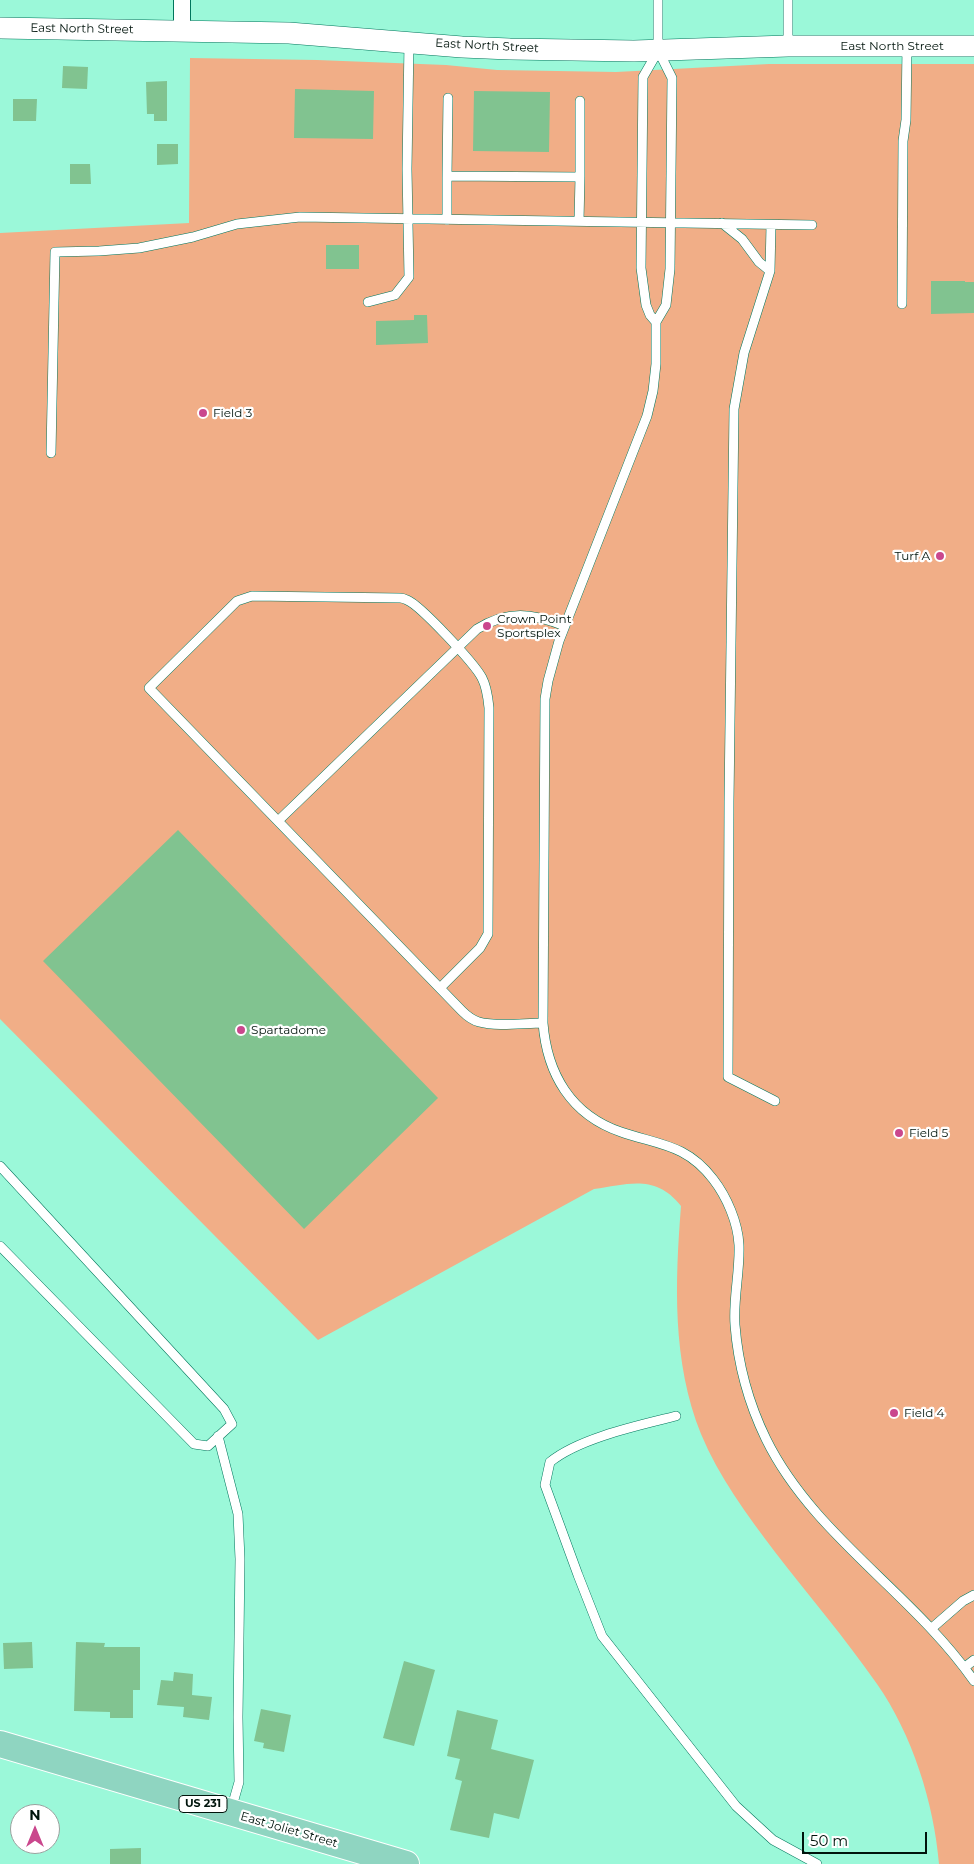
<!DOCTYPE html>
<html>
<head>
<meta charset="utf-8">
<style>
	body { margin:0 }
	#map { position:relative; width:974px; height:1864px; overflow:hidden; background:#9bf8d9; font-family:Montserrat,sans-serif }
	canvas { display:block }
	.north { position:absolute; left:10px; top:1804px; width:50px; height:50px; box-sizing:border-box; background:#fff; border:1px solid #99a19e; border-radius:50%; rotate:0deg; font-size:14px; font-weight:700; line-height:20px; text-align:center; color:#00140c }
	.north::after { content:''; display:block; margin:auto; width:18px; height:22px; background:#ca478d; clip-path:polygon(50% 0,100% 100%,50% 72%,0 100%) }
	.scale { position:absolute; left:802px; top:1832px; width:125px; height:22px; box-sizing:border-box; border:2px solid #00140c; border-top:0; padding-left:6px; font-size:15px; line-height:18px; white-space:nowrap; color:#00140c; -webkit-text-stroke:4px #fff; paint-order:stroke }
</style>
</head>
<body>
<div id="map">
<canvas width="974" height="1864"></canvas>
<div class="north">N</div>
<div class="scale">50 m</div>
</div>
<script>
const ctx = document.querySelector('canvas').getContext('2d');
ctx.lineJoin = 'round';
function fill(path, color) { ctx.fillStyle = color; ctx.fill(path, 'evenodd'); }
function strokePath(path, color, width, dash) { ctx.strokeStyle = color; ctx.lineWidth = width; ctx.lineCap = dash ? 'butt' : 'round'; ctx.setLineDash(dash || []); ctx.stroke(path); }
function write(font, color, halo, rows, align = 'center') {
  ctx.font = font + ' Montserrat,sans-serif'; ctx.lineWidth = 4.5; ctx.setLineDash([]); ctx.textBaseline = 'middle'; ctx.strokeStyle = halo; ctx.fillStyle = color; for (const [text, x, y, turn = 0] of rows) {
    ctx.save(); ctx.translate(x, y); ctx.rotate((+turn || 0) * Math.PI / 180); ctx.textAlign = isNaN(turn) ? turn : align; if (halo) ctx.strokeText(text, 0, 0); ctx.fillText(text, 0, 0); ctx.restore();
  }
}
fill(new Path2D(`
	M190,58L317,60L446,65L497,70L616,72L769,64H974V1864H939C934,1803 912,1734 877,1684C845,1638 809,1596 775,1552C747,1515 719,1477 701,1434C672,1361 675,1283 681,1206C656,1174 629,1184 594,1189L318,1340L0,1019V233L189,223Z`), '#f1ae87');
fill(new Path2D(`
	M63,66L88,67L87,89L62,88Z
	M167,81V121H154V114H147L146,82Z
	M295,89L374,91L373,139L294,138Z
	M474,91L550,92L549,152L473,151Z
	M13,99H37L36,121H13Z
	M157,144H178V164L157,165Z
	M70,164H90L91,184H70Z
	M326,245H359V269H326Z
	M931,281H965V282H974V313L931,314Z
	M414,315H427L428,343L376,345V321L414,320Z
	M178,830L438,1098L304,1229L43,961Z
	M32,1642L33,1668L4,1669L3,1643Z
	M76,1642L105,1643L104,1647H140V1690H133V1718H110V1712L74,1711Z
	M404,1661L435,1670L414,1746L383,1738Z
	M174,1672L193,1674L192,1695L212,1697L209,1720L183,1717L184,1707L157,1705L161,1680L173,1681Z
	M261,1709L291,1715L284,1752L263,1748L264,1743L254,1741Z
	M457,1710L498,1720L491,1749L534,1760L519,1819L494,1813L489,1838L450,1830L462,1781L455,1779L460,1759L447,1756Z
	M141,1848V1864H110V1849Z`), '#81c390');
const service = new Path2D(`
	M658,0V50L672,78L670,269L666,305L656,322V364L653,391L647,416L559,641L548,681L545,699L543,1023C547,1074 571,1115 621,1132C659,1145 686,1144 713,1179C727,1197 738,1223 739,1245C740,1272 733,1299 735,1325C738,1364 749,1404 766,1439C813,1535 913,1593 974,1681
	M788,46V0
	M447,176L448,98
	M580,177V101
	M447,220V176L580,177L579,221
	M722,223L742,239L759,262L770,271
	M771,225L770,271L744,353L734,409L729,801L728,1077L775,1101
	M368,302L395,295L409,277L407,169L409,42
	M902,304L903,141L906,120L907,46
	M656,322L650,315L646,305L641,268L643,77L658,51
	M51,453L55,252L99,251L139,248L193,237L237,224L300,217L812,225
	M278,821L477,629C508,610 532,613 565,626
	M440,988L480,948L488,934L489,708C488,698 487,687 482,678C475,664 420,605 407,600C405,599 402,598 400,598L252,596L237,601L149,688L462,1011C467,1016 472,1020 479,1022C497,1027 524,1023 543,1023
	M0,1166L224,1409L232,1424L208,1446L194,1444L0,1246
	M676,1416C640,1425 579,1438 550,1462L545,1485L578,1575L602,1636L736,1806L773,1840L817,1864
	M218,1436L238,1514L240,1559L238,1717L239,1782L231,1810
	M932,1628L963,1601L974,1595
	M965,1667L974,1660`);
const minor = new Path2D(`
	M182,0V30`);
const tertiary = new Path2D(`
	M0,28L289,33L462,47L510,49L634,51L788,46H974`);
const primary = new Path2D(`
	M0,1744L406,1864`);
strokePath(service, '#00765c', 10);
strokePath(minor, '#00765c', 18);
strokePath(tertiary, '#00765c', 22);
strokePath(primary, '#fff', 28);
strokePath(service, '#fff', 9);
strokePath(minor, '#fff', 16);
strokePath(tertiary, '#fff', 21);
strokePath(primary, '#8fd5c1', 26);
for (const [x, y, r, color] of [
	[203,413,5,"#ca478d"],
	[940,556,5,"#ca478d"],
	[487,626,5,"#ca478d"],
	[241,1030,5,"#ca478d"],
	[899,1133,5,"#ca478d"],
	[894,1413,5,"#ca478d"]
]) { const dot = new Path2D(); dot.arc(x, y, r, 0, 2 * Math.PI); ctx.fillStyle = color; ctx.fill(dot); strokePath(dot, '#fff', 2); }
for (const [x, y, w] of [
	[203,1804,48]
]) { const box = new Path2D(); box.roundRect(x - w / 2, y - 8.5, w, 17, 4); ctx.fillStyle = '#fff'; ctx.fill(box); strokePath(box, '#00140c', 1); }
write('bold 11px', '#00140c', null, [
	["US 231",203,1804]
]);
write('12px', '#00140c', '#fff', [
	["East North Street",82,29,1],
	["East North Street",487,46,3],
	["East North Street",892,46],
	["East Joliet Street",289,1830,16]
]);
write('12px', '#00140c', '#fff', [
	["Field 3",213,413],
	["Turf A",930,556,"right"],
	["Crown Point",497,619],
	["Sportsplex",497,633],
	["Spartadome",251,1030],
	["Field 5",909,1133],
	["Field 4",904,1413]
], 'left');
</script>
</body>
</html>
